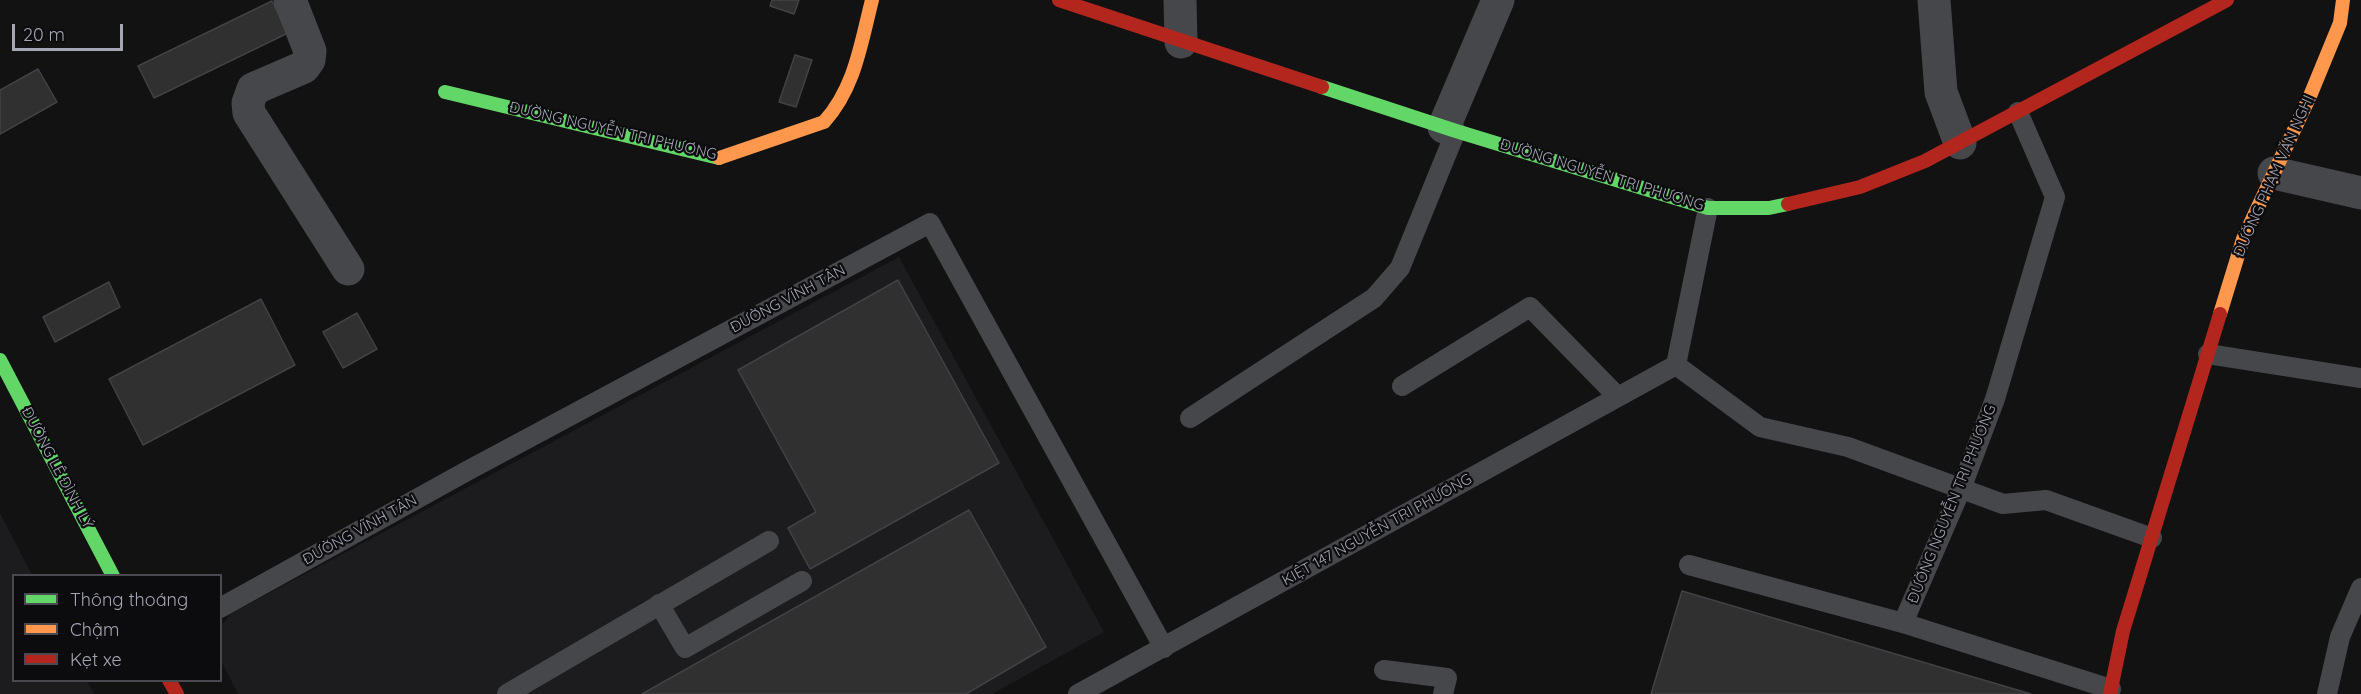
<!DOCTYPE html>
<html>
<head>
<meta charset="utf-8">
<style>
	body { margin:0 }
	#map { position:relative; width:2361px; height:694px; overflow:hidden; background:#121212; font-family:Quicksand,sans-serif }
	canvas { display:block }
	.legend { position:absolute; left:12px; top:574px; width:210px; height:108px; box-sizing:border-box; background:#0c0c0e; border:2px solid #484a50; margin:0; padding:8px 10px; list-style:none; font-size:18px; color:#a3a6b3 }
	.legend li { display:flex; align-items:center; gap:12px; height:30px }
	.legend b { width:30px; border:2px solid #484a50 }
	.scale { position:absolute; left:12px; top:24px; width:111px; height:27px; box-sizing:border-box; border:3px solid #a3a6b3; border-top:0; padding-left:8px; font-size:18px; line-height:21px; white-space:nowrap; color:#a3a6b3; -webkit-text-stroke:4px #0c0c0e; paint-order:stroke }
</style>
</head>
<body>
<div id="map">
<canvas width="2361" height="694"></canvas>
<ul class="legend">
<li><b style="height:8px;background:#63d668"></b>Thông thoáng</li>
<li><b style="height:8px;background:#ff974d"></b>Chậm</li>
<li><b style="height:8px;background:#b3261e"></b>Kẹt xe</li>
</ul>
<div class="scale">20 m</div>
</div>
<script>
const ctx = document.querySelector('canvas').getContext('2d');
ctx.lineJoin = 'round';
function fill(path, color) { ctx.fillStyle = color; ctx.fill(path, 'evenodd'); }
function strokePath(path, color, width, dash) { ctx.strokeStyle = color; ctx.lineWidth = width; ctx.lineCap = dash ? 'butt' : 'round'; ctx.setLineDash(dash || []); ctx.stroke(path); }
function write(font, color, halo, rows, align = 'center') {
  ctx.font = font + ' Quicksand,sans-serif'; ctx.lineWidth = 4.5; ctx.setLineDash([]); ctx.textBaseline = 'middle'; ctx.strokeStyle = halo; ctx.fillStyle = color; for (const [text, x, y, turn = 0] of rows) {
    ctx.save(); ctx.translate(x, y); ctx.rotate((+turn || 0) * Math.PI / 180); ctx.textAlign = isNaN(turn) ? turn : align; if (halo) ctx.strokeText(text, 0, 0); ctx.fillText(text, 0, 0); ctx.restore();
  }
}
fill(new Path2D(`
	M899,257L1104,632L992,694H238L221,661V627L230,614Z
	M0,513L32,575L14,576V680L87,681L94,694H0Z`), '#1c1c1e');
const building = new Path2D(`
	M772,0H799L794,14L770,6Z
	M272,1L288,33L154,98L138,66Z
	M795,55L812,60L796,107L779,102Z
	M38,69L57,102L0,134V90Z
	M898,280L999,463L810,569L788,528L816,512L738,370Z
	M109,282L120,307L55,342L43,317Z
	M261,299L295,365L143,445L109,379Z
	M357,313L377,349L343,368L323,332Z
	M969,510L1046,647L966,694H642Z
	M1682,591L2031,694H1651Z`);
fill(building, '#303031');
strokePath(building, '#424246', 1.5);
strokePath(new Path2D(`
	M2208,354L2361,378
	M1676,365L1760,427L1848,447L2003,504L2046,500L2152,538
	M1676,365L1708,208
	M1402,386L1530,307L1618,397
	M1190,418L1374,298L1400,268L1456,131
	M1689,565L1903,623L2111,689
	M659,604L685,648L802,581
	M220,608L467,471L930,223L1164,648
	M1903,623L1961,489L1995,399L2055,197L2018,112
	M1384,670L1447,678L1443,694
	M507,694L769,541
	M1078,694L1676,365
	M2327,694L2340,637L2361,588`), '#46474b', 20);
strokePath(new Path2D(`
	M290,0L310,51L309,60L304,67L253,89L248,103L249,113L348,269
	M1180,0L1181,42
	M1934,0L1941,92L1960,143
	M1444,127L1498,0
	M2274,173L2361,193`), '#46474b', 33);
strokePath(new Path2D(`
	M1322,87L1456,131L1708,208H1769L1788,204
	M445,92L719,158
	M0,360L113,576`), '#63d668', 14);
strokePath(new Path2D(`
	M719,158L824,122C855,88 861,43 872,0
	M2220,314L2243,239L2310,96L2340,23L2343,0`), '#ff974d', 14);
strokePath(new Path2D(`
	M1059,0L1322,87
	M1788,204L1860,187L1925,161L2227,0
	M169,680L177,694
	M2110,694L2123,631L2220,314`), '#b3261e', 14);
write('15px', '#a3a6b3', '#0c0c0e', [
	["ĐƯỜNG NGUYỄN TRI PHƯƠNG",613,131,13],
	["ĐƯỜNG NGUYỄN TRI PHƯƠNG",1602,175,17],
	["ĐƯỜNG PHẠM VĂN NGHỊ",2274,176,-66],
	["ĐƯỜNG VĨNH TÂN",788,299,-28],
	["ĐƯỜNG LÊ ĐÌNH LÝ",57,468,62],
	["ĐƯỜNG NGUYỄN TRI PHƯƠNG",1952,504,-68],
	["ĐƯỜNG VĨNH TÂN",360,530,-29],
	["KIỆT 147 NGUYỄN TRI PHƯƠNG",1377,530,-29]
]);
</script>
</body>
</html>
